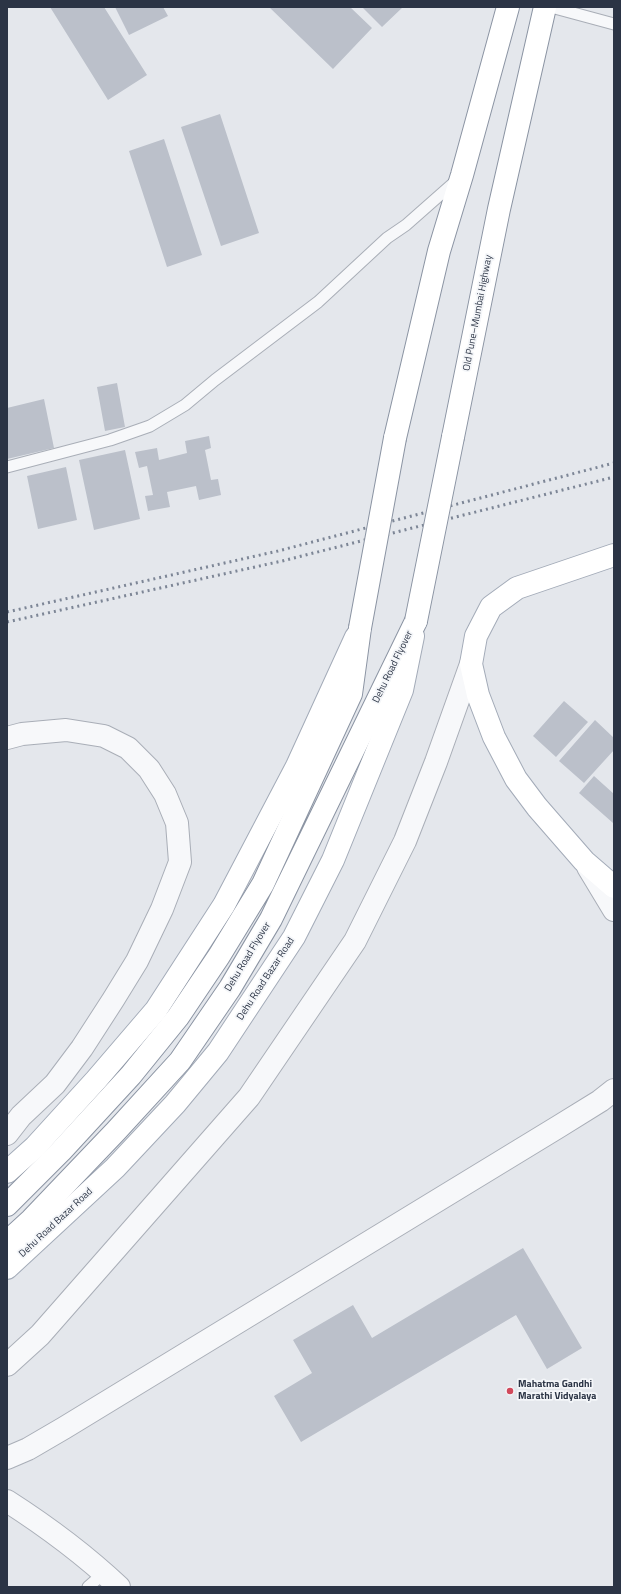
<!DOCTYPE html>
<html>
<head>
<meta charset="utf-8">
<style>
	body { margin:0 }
	#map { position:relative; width:621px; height:1594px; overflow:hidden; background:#e4e7ec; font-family:"Titillium Web",sans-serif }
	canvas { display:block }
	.frame { position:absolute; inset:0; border:8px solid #2b3445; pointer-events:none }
</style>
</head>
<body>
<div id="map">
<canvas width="621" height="1594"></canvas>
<div class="frame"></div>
</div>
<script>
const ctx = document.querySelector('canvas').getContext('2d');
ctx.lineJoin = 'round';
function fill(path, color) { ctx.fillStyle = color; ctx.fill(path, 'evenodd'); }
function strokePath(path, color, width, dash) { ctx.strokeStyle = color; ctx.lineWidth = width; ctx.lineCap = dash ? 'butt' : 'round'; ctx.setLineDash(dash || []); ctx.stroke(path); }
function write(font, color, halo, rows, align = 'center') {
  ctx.font = font + ' "Titillium Web",sans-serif'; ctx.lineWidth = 3.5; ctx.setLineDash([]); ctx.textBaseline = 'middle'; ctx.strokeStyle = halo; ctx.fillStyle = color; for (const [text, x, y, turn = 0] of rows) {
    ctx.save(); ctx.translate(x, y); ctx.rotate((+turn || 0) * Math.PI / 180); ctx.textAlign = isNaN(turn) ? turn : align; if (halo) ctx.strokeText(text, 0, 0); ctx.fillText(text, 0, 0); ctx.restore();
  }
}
fill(new Path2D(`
	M50,7H104L147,75L108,100Z
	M115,7H163L168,16L129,35Z
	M269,7H350L372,28L333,69Z
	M362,7H403L382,27Z
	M220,114L259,233L221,246L181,127Z
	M164,139L202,255L167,267L129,151Z
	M117,383L125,427L105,431L97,387Z
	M44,399L54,448L7,459V408Z
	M209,436L211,448L205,450L211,480L218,479L221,495L199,500L196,486L167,492L170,507L148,511L145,496L153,495L147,466L139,468L135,452L157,448L159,460L187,453L185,441Z
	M125,450L140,519L94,530L79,460Z
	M66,467L77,520L38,529L27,476Z
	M564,701L588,722L556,757L533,736Z
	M595,720L614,738V750L584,783L559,761Z
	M594,776L614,794L613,823L579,793Z
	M523,1248L582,1348L547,1369L516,1315L301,1442L274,1396L312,1373L293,1340L353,1305L372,1338Z`), '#bbc0ca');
const service = new Path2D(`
	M551,7L614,24
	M7,467L110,440L150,426L185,405L215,380L318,302L387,238L406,225L457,180
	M88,1587L104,1573`);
const minor = new Path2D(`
	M7,738L22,734L66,730L104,736L128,748L149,769L165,794L177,823L180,862L162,909L137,961L113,1000L82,1048L55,1084L21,1116L7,1134
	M588,867L614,910
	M7,1365L40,1335L249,1097L355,941L405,841L436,762L471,664
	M7,1458L28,1449L64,1428L558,1127L600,1101L614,1090`);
const tertiary = new Path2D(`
	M7,1501C46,1526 85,1555 119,1587`);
const primary = new Path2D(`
	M614,555L517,588L491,607L476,636L471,664L478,695L494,737L516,779L537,807L584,861L614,887
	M7,1172L35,1147L96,1080L156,1010L224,905L297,766L356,637
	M7,1268L115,1168L175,1104L218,1052L294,937L333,860L402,690L413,636`);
const trunk = new Path2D(`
	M453,437L499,209L545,7
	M395,438L439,251L462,175L508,7
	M7,1205L61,1151L131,1075L178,1017L219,956L263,884L351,694L360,628
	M7,1242L31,1220L116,1131L180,1061L230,988L271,919L416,621`);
strokePath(service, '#a9aeb7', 13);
strokePath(minor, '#a9aeb7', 24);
strokePath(tertiary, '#a9aeb7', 24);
strokePath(primary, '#a3abb8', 24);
strokePath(trunk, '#8b94a3', 24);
strokePath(service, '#f7f8fa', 11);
strokePath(minor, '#f7f8fa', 22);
strokePath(tertiary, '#f7f8fa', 22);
strokePath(primary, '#fff', 22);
strokePath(trunk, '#fff', 22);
strokePath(new Path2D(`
	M7,612L278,551L614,463
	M7,622L282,561L614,477`), '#7d8696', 3, [2, 4]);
const trunkBridge = new Path2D(`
	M416,621L453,437
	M360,628L395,438`);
strokePath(trunkBridge, '#8b94a3', 24, []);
strokePath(trunkBridge, '#fff', 22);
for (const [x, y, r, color] of [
	[510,1391,4,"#d1495b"]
]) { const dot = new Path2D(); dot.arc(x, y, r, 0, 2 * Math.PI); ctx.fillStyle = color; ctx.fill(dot); strokePath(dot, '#f4f6f9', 1.5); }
write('10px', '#2b3445', '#f4f6f9', [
	["Old Pune–Mumbai Highway",478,313,-79],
	["Dehu Road Flyover",393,667,-64],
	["Dehu Road Flyover",248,957,-59],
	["Dehu Road Bazar Road",266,979,-57],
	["Dehu Road Bazar Road",56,1223,-43]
]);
write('bold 10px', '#2b3445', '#f4f6f9', [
	["Mahatma Gandhi",518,1385],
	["Marathi Vidyalaya",518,1397]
], 'left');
</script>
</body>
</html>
